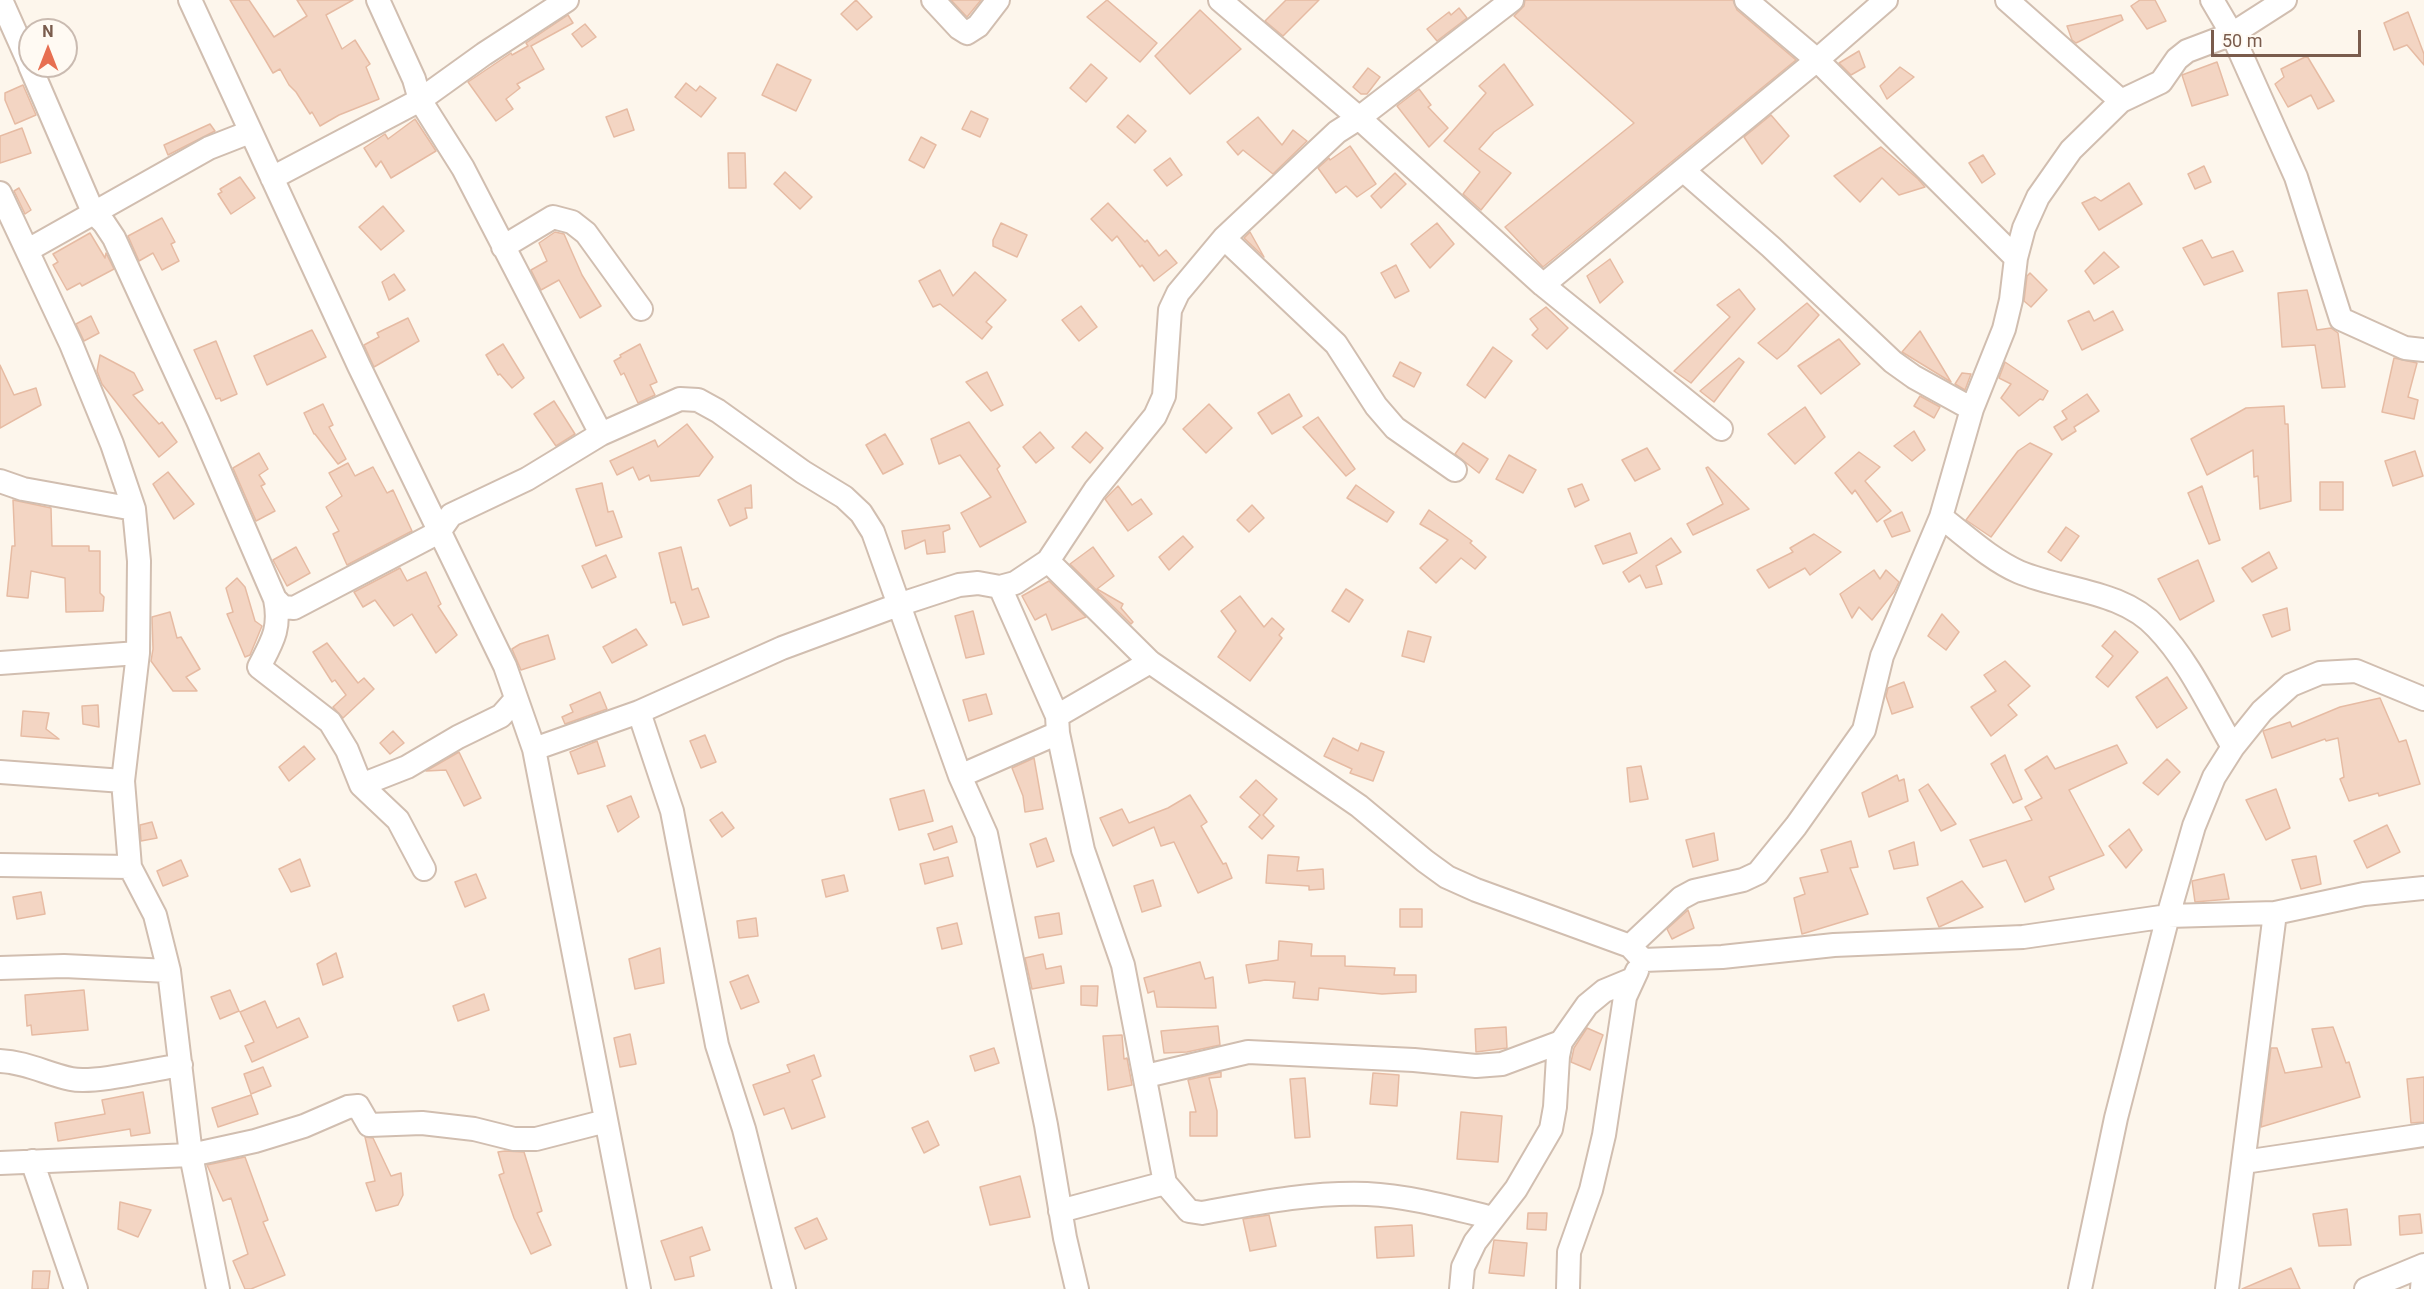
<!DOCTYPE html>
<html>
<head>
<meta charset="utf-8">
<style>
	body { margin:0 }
	#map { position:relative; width:2424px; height:1289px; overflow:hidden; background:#fdf6ec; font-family:Roboto,sans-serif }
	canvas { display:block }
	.north { position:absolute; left:18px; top:18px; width:60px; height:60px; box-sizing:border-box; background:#fffaf3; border:2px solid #cabbb1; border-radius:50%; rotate:0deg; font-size:16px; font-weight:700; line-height:24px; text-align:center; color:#7a5c4d }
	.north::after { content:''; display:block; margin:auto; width:21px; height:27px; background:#e76f51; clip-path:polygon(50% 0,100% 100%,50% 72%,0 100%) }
	.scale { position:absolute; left:2211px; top:30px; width:150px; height:27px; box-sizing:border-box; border:3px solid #7a5c4d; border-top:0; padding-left:8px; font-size:18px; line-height:21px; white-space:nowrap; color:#7a5c4d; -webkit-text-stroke:4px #fffaf3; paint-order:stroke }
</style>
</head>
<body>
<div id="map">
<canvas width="2424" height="1289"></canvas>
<div class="north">N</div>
<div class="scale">50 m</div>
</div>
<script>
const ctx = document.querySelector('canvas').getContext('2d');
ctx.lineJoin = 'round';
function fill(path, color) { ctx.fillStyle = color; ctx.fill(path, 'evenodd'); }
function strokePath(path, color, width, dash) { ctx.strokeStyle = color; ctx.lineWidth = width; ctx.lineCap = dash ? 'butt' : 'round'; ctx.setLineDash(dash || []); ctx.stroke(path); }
const building = new Path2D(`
	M230,0H249L274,37L307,16L297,0H353L326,15L342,49L355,40L370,64L366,67L379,99L339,115L320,126L312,112L310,114L296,92L289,85L280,69L273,73Z
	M856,0L872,17L857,30L841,14Z
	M951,0H981L967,17Z
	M1107,0L1157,43L1140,62L1087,17Z
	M1286,0H1319L1283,36L1265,21Z
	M1525,0H1733L1737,10L1796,60L1543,267L1505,227L1634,123L1514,16L1524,6Z
	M2140,0H2155L2166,21L2147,29L2131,6Z
	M1459,8L1467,18L1437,41L1427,29L1449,12L1451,15Z
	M1200,10L1241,49L1190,94L1155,56Z
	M2408,12L2424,54V65L2407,45L2394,50L2384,23Z
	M568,15L573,23L531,46L544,69L517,84L520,88L506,99L513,109L496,121L468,82L511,53L512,55L528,46L526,43Z
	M2121,15L2123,20L2076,43L2072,40L2067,26Z
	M585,24L596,37L582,47L572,34Z
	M1859,51L1865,67L1851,75L1839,63Z
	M2307,56L2334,101L2318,109L2311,95L2288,107L2275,84L2284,77L2281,69Z
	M2217,62L2228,95L2192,106L2182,75Z
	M777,64L811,80L796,111L762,95Z
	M1091,64L1107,78L1086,102L1070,88Z
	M1504,64L1533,105L1494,132L1479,149L1511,173L1481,210L1463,194L1480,172L1444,141L1486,93L1479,86Z
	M1900,67L1914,77L1887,99L1880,86Z
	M1368,68L1380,77L1367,94H1361L1353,87Z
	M686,83L696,91L700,86L716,98L701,117L675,97Z
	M23,85L36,115L15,124L5,100V93Z
	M1419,89L1431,105L1428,107L1448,128L1429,147L1397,106Z
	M627,109L634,130L614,137L606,117Z
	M971,111L988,119L980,137L962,129Z
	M1128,115L1146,131L1135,143L1117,127Z
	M1771,115L1789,136L1762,164L1744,137Z
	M1258,117L1282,145L1293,130L1307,141L1273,174L1243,150L1238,155L1227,142Z
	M415,119L436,151L391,178L381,161L376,167L364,148L385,134L388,139Z
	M210,124L215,131L168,155L164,145Z
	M22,128L31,153L0,163V136Z
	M921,137L936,145L924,168L909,160Z
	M1350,146L1376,184L1357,197L1346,186L1336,193L1318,168L1329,158L1330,160Z
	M1881,147L1918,179L1925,187L1899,195L1882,178L1860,202L1834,176Z
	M728,153H745L746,188H729Z
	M1983,155L1995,174L1982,183L1969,163Z
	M1170,158L1182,175L1167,186L1154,170Z
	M2204,166L2211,182L2195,189L2188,174Z
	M785,172L812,197L800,209L774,184Z
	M1395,173L1406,184L1381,208L1371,196Z
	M240,177L255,198L231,214L218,194L222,192L220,189Z
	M2129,183L2142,204L2099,230L2082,203L2095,197L2101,201Z
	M19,188L31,210L25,214L14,191Z
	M1108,203L1145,242L1147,240L1159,256L1166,250L1177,263L1154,281L1142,265L1140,267L1117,236L1112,241L1091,219Z
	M383,206L404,231L381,250L359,227Z
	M162,218L175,242L171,244L179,261L162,270L153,253L139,261L128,236Z
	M1001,223L1027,235L1017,257L993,246V240Z
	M1437,223L1454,244L1430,268L1411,244Z
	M555,232L564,234L582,275L601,306L580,318L559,280L541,290L531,270L547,261L539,243Z
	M1250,232L1264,257L1244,238Z
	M90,233L105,258L106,253L114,269L82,286L80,283L67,290L53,265L58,262L53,254Z
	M2202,240L2212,258L2233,251L2243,271L2204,285L2183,248Z
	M2104,252L2119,267L2094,284L2085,271Z
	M1610,259L1623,282L1600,303L1587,276Z
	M1396,265L1409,291L1395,298L1381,273Z
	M940,270L953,296L975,272L1006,300L986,322L992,327L982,339L940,304L933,307L919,281Z
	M2030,273L2047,290L2031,307L2024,301L2027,276Z
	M394,274L405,290L389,300L382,282Z
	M1739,289L1755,309L1691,383L1674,371L1730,317L1717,305Z
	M2307,290L2317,330L2331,328L2338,333L2345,387L2322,388L2315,345L2282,347L2278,293Z
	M1807,303L1819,315L1787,351L1777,359L1758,343Z
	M1081,306L1097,327L1079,341L1062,320Z
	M1546,307L1568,328L1547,349L1532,335L1538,329L1530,319Z
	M2089,311L2094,321L2113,311L2123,330L2082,350L2068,321Z
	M91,316L99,333L84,341L76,324Z
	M408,318L419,341L374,367L364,345L379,337L377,333Z
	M312,330L326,357L267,385L254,356Z
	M1920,331L1939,362L1951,382L1902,352Z
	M1839,339L1860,364L1821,394L1798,366Z
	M216,341L237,394L221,401L220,398L216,399L194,350Z
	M503,344L524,378L512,388L500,374L498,375L486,355Z
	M640,344L657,382L650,385L655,395L638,403L624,373L621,375L614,361L621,357L620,355Z
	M1493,347L1512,361L1485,398L1467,385Z
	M100,355L134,373L143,390L133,395L159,424L162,422L177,442L159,457L102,384L97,371Z
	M1739,358L1744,362L1714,402L1700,391Z
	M2394,358L2417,363L2408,397L2418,400L2414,419L2382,412Z
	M1400,362L1421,373L1414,387L1393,376Z
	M2005,362L2048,391L2043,400L2040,399L2019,416L2001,398L2011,384L1999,378Z
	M0,365L14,395L36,388L41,405L0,428Z
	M987,372L1003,405L991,411L966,382Z
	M1962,373L1971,374L1965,390L1955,384Z
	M1289,394L1302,416L1272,434L1258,413Z
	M2087,394L2099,411L2074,427L2076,431L2062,440L2054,427L2067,419L2062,411Z
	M1920,396L1940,407L1934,418L1914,406Z
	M554,401L575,434L556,446L534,414Z
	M323,404L333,425L329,427L346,459L338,464L315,434H314L304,413Z
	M1209,404L1232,428L1206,453L1183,429Z
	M2284,406L2285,424H2288L2291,501L2260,509L2258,476L2254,477L2253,450L2207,475L2191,439L2246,408Z
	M1805,407L1825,437L1795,464L1768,434Z
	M1318,417L1355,469L1346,476L1303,427Z
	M969,422L1000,466L997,469L1026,522L980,547L961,513L991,497L960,455L939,464L931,439Z
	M687,424L713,457L699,476L651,481L649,475L639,480L633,467L617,475L610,461L655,440L658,447Z
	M1914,431L1925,450L1912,461L1894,446Z
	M1040,432L1054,448L1036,463L1023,447Z
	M1086,432L1103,448L1090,463L1072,447Z
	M885,434L903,464L883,474L866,445Z
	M1463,443L1488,459L1479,473L1455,454Z
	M2030,443L2052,454L1991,537L1966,520L2018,451Z
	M1647,448L1660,469L1635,481L1622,460Z
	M2415,451L2423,476L2393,486L2385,461Z
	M1859,452L1880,467L1865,481L1891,511L1877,522L1855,490L1852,494L1835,473Z
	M259,453L268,469L259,475L265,484L261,486L275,511L256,521L233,468Z
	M1509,455L1536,470L1523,493L1496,479Z
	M348,463L355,476L373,467L387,493L393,490L412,531L347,565L333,534L339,531L326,507L342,496L329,473Z
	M1708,467L1749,509L1693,535L1687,524L1723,504L1706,468Z
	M168,472L194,504L174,519L153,484Z
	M2320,482H2343V510H2320Z
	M602,483L608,512L613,511L622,537L596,546L576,489Z
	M1582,484L1589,500L1575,507L1568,489Z
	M751,485L752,508H745L747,518L730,526L718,500Z
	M1356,485L1394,512L1387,522L1347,498Z
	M1118,486L1132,505L1141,499L1152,514L1128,531L1105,499Z
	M2202,486L2220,540L2209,544L2188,493Z
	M13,500L51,508L52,546H89V551H100V593L104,597L103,611L66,612L65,578L31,571L28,598L7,596L12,546H15Z
	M1252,505L1264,518L1249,532L1237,520Z
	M1429,510L1472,541L1470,543L1486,557L1475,569L1461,558L1436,583L1420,568L1448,540L1420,524Z
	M1902,512L1910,531L1892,537L1884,521Z
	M949,525L950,529L943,532L945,552L927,554L925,540L905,549L902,531Z
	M2066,527L2079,536L2061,561L2048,552Z
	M1630,533L1637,553L1603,564L1595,546Z
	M1814,534L1841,552L1810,575L1805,568L1769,588L1757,570L1793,552L1790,548Z
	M1183,536L1193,547L1169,570L1159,557Z
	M1671,538L1681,552L1656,566L1662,584L1646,588L1640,575L1629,582L1623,572Z
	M296,547L310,573L287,586L273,560Z
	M681,547L692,590L698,588L709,617L683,625L675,602L671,603L659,553Z
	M1093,547L1114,576L1097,589L1123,604L1121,608L1133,622L1131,624L1070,564Z
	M2269,552L2277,568L2252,582L2242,568Z
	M606,555L616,577L592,588L582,566Z
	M2198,560L2214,601L2180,620L2158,579Z
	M400,568L407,581L426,572L441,604L438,606L457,635L436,653L412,614L394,626L375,600L363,607L354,592Z
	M1874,570L1880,579L1886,570L1899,582L1894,592L1872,620L1859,607L1852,618L1840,594Z
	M237,578L245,587L255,621L262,626L250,655L245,657L227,614L233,612L226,588Z
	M1049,581L1086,617L1052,630L1046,614L1035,620L1022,596Z
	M1346,589L1363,600L1349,622L1332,611Z
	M1240,596L1264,627L1272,618L1284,629L1279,635L1282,638L1250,681L1218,657L1236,631L1221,611Z
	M2287,608L2290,630L2272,637L2263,615Z
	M973,611L984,654L966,658L955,616Z
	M170,612L177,638L181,637L200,669L186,677L197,691H173L151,661L153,649L152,617Z
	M1942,614L1959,632L1946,650L1928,636Z
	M636,629L647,645L612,663L603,647Z
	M1408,631L1431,637L1424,662L1402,656Z
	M2115,631L2138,652L2108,687L2096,677L2113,656L2102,646Z
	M548,635L555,659L521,670L512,649L520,644Z
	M327,643L358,683L364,678L374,689L343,718L333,707L346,695L335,680L332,682L313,652Z
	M2005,661L2030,686L2008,705L2017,715L1991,736L1971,707L1996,691L1984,675Z
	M2167,677L2187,708L2157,728L2136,697Z
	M1904,682L1913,707L1892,714L1886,696L1888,688Z
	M600,692L607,709L565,724L562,717L573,712L570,705Z
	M986,694L992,714L969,721L963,700Z
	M2380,698L2399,742L2406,740L2420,784L2379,796L2378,793L2349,801L2340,779L2344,777L2338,738L2326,741L2325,739L2272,758L2263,731L2290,722L2292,727L2340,707Z
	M98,705L99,727L83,724L82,706Z
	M23,711L49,713L46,729L59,739L21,736Z
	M393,731L404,743L390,754L380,743Z
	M705,735L716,762L701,768L690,741Z
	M1333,738L1358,751L1361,743L1384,752L1373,781L1350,773L1352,769L1324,756Z
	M597,741L605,766L578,774L570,752Z
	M2117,745L2127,763L2069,790L2104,855L2049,877L2054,889L2025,902L2006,860L1983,867L1970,840L2032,820L2025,807L2042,798L2025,770L2047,756L2055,769Z
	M304,746L315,759L289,781L279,767Z
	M459,752L481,798L464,806L446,770L426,771Z
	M2005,755L2022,799L2013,803L1991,764Z
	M1034,758L1043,809L1025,812L1023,796L1012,768Z
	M2167,759L2180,772L2158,795L2143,783Z
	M1641,766L1648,799L1630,802L1627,768Z
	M1897,775L1899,781L1904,779L1908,801L1869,817L1862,793Z
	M1256,780L1277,799L1263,815L1274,826L1262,839L1249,827L1260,815L1240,797Z
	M1928,784L1956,824L1941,831L1919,790Z
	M2276,789L2290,828L2266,840L2246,800Z
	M924,790L933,821L899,830L890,799Z
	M1190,795L1207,822L1201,826L1223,864L1226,863L1232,878L1198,893L1174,842L1161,846L1154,827L1113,846L1100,818L1122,809L1129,823L1168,808Z
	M631,796L639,817L618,832L607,806Z
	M722,812L734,828L722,837L710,820Z
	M152,822L157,838L141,841L140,825Z
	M2387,825L2400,852L2367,868L2354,841Z
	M952,826L957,842L934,850L928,834Z
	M2129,829L2142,850L2126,868L2109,846Z
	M1714,833L1718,860L1693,867L1686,840Z
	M1046,838L1054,861L1037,867L1030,844Z
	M1851,841L1858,867L1850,868L1868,914L1802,934L1794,898L1805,894L1800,878L1828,872L1821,850Z
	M1914,842L1918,865L1894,869L1889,851Z
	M1268,855L1299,857L1297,871L1323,869L1324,889L1309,890V886L1266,883Z
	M2316,856L2321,884L2301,889L2292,860Z
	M948,857L953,876L925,884L920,864Z
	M300,859L310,886L291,892L279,869Z
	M181,860L188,876L163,886L157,871Z
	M476,874L486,898L465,907L455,882Z
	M2224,874L2229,899L2195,902L2192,881Z
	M844,875L848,891L826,897L822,880Z
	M1153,880L1161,906L1142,912L1134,886Z
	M1962,881L1983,907L1939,927L1927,898Z
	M41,892L45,914L17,919L13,897Z
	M1400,909H1422V927H1400Z
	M1688,910L1694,928L1672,939L1667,929Z
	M1059,913L1062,934L1039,938L1035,917Z
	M756,918L758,936L739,938L737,921Z
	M957,923L962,944L942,949L937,928Z
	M1279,941L1312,944L1311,956H1345V966L1395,968L1394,975H1416V992L1382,994L1319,988L1318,1000L1293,998L1295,982L1265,980L1249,983L1246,965L1278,960Z
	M660,948L664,983L635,989L629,959Z
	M336,953L343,977L323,985L317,964Z
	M1043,954L1046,969L1061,966L1064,983L1032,989L1025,958Z
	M1200,962L1205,979L1213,977L1216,1008L1157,1007L1154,991L1148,993L1144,978Z
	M748,975L759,1002L741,1009L730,982Z
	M1081,986H1098L1097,1006L1081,1005Z
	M84,990L88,1030L32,1035L31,1025L27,1026L25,995Z
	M230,990L239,1011L220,1019L211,997Z
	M484,994L489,1010L458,1021L453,1006Z
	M265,1001L277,1028L299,1018L308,1037L252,1062L245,1046L254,1042L240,1012Z
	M1218,1026L1220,1045L1187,1052L1164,1053L1161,1031Z
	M1506,1027L1507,1048L1476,1052L1475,1029Z
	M2333,1027L2346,1063L2349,1062L2360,1097L2261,1127L2271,1048H2277L2285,1073L2322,1067L2312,1029Z
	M1587,1028L1603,1035L1590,1070L1571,1062L1574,1048Z
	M630,1034L636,1064L620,1067L614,1038Z
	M1122,1035L1124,1059L1127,1058L1132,1085L1108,1090L1103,1036Z
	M994,1048L999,1063L975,1071L970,1056Z
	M814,1055L821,1076L812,1080L825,1117L792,1129L784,1108L764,1115L753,1085L790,1072L787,1065Z
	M263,1067L271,1086L251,1094L244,1074Z
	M1221,1072V1077L1209,1078L1217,1111V1136H1190V1112H1196L1188,1080Z
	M1373,1073L1399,1075L1397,1106L1370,1104Z
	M2424,1077V1122L2411,1123L2407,1079Z
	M1305,1078L1310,1137L1295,1138L1290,1079Z
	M143,1092L150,1133L131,1136L130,1129L58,1141L55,1123L105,1114L102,1100Z
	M251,1095L258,1114L218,1127L212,1108Z
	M1461,1112L1502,1116L1498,1162L1457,1159Z
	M928,1121L939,1145L924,1153L912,1128Z
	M365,1137L373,1138L391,1176L401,1173L403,1195L398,1205L376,1211L366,1183L375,1181Z
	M505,1151L524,1152L542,1211L537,1213L551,1245L531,1254L514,1218L499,1175L504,1173L498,1152Z
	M245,1157L268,1220L263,1222L285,1275L251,1289H245L233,1261L248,1254L231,1198L223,1201L207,1165Z
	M1020,1176L1030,1217L990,1225L980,1187Z
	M120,1202L151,1210L138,1237L118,1229Z
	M2347,1209L2351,1245L2319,1246L2313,1214Z
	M1528,1213H1547L1546,1230L1527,1229Z
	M2420,1214L2422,1233L2400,1235L2399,1216Z
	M1269,1215L1276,1246L1250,1251L1243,1219Z
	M817,1218L827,1239L805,1249L795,1228Z
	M1412,1225L1414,1256L1377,1258L1375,1227Z
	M702,1227L710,1250L690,1257L694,1276L675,1280L661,1241Z
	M1494,1240L1527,1243L1524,1276L1489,1273Z
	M2291,1268L2300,1289H2242Z
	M33,1271H50L48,1289H32Z`);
fill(building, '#f3d5c3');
strokePath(building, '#e6bba3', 1.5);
const minor = new Path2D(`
	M1,0L30,65
	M190,0L359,366L505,666L534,749L639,1289
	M378,0L414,79L420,100L463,168L601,434
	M933,0L959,28L967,33L978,26L998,0
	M1220,0L1359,118L1543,285L1721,429
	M1746,0L1817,60L2016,258
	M2007,0L2121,101
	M2212,0L2232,34L2296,177L2341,319L2405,348L2424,350
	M30,66L93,212L104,223L114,238L198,421L275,599L283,607L294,608L439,532L451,515L527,479L601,434L680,399L698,400L718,411L803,472L844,497L861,513L873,532L960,776L986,834L1046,1125L1065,1238L1077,1289
	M1683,170L1771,247L1893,362L1914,377L1972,409
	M272,178L420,100L484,54L567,0
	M0,193L71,344L112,444L134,509L139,561L138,653L123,781L130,867L155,915L169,971L191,1155L218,1289
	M1224,238L1336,344L1376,406L1395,428L1455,470
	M503,247L553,217L572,222L586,233L641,309
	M28,250L209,148L250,132
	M1543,285L1817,60L1886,0
	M0,481L23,489L134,509
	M1941,517C1966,536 1990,559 2019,572C2064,591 2122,590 2157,628C2189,661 2210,708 2233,747
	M1048,561L1150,662L1359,806L1425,861L1447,877L1476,890L1630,946L1643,960L1722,957L1834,945L2023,937L2168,916L2275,913L2364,894L2424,888
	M1000,587L1057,716L1058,733L1083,850L1123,965L1165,1183L1189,1211L1202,1213C1257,1203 1311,1192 1367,1194C1409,1196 1452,1208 1493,1218
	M275,599C281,629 272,642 259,667L330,722L347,750L361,785
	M0,663L138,653
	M639,712L672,811L717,1045L744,1129L784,1289
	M1057,716L1150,662
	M534,749L639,712L782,648L898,605L959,585L978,583L1000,587L1015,583L1048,561L1095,490L1155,416L1164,396L1170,310L1178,293L1224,238L1337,132L1359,118L1512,0
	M0,772L123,781
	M960,776L1058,733
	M0,865L130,867
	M424,869L398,820L361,785L407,767L458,737L501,716L516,699
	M1630,946L1681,898L1694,891L1743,880L1758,873L1796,826L1864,730L1882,656L1941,517L1972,409L2004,329L2011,300L2016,258L2024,228L2038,197L2071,150L2121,101L2161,82L2177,59L2187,51L2232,34L2285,0
	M0,968L64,966L169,971
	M0,1061C26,1062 47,1074 71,1079C94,1084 155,1069 181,1065
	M1146,1076L1248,1052L1414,1060L1476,1066L1502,1064L1561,1042
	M32,1161L76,1289
	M2244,1162L2424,1135
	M0,1163L191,1155L255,1141L304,1126L348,1107L358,1106L369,1125L422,1123L474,1129L514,1139H536L606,1121
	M1060,1211L1165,1183
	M1461,1289L1463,1267L1475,1242L1516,1189L1551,1129L1555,1107L1558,1056L1561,1042L1587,1005L1604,991L1633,979
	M1568,1289L1569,1252L1591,1190L1604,1135L1625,997L1637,971
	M2080,1289L2116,1118L2168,916L2194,826L2214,777L2233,747L2262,711L2291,685L2320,673L2356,671L2424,699
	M2227,1289L2275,913
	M2366,1289L2424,1265
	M2422,1289L2424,1265`);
strokePath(minor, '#d1beb0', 26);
strokePath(minor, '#fff', 22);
</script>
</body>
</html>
